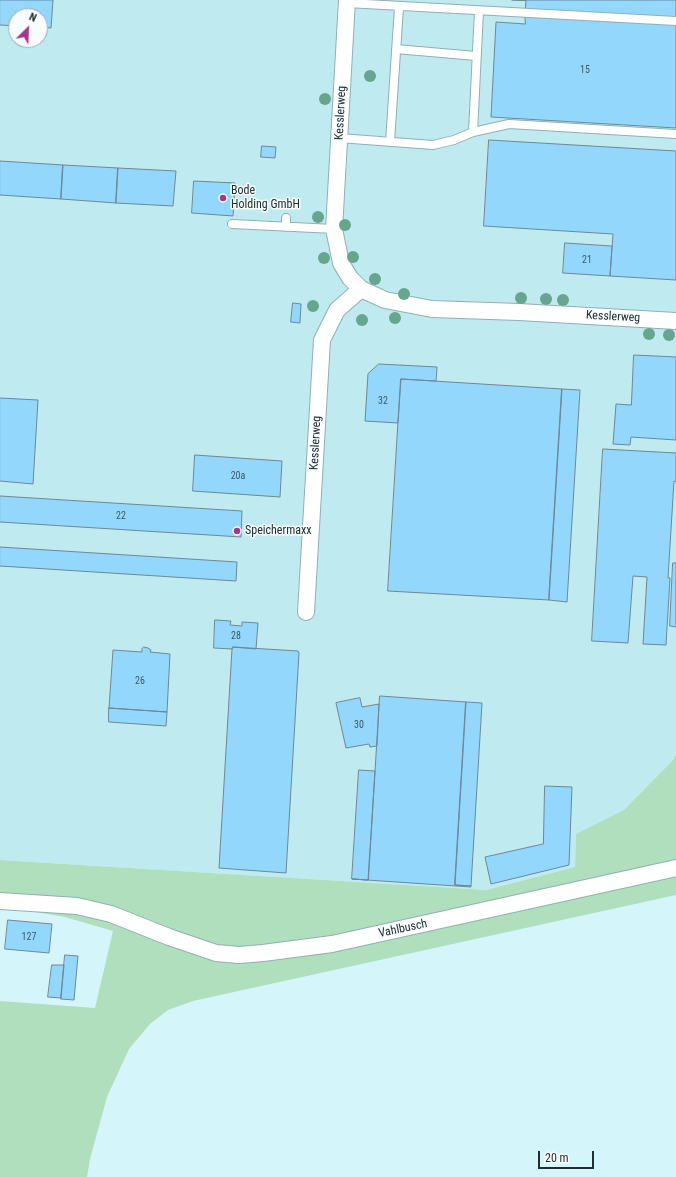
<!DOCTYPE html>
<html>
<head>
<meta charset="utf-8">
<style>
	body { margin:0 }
	#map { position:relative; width:676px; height:1177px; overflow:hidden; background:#d4f6fb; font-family:"Roboto Condensed",sans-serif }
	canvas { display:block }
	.north { position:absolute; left:8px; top:8px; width:40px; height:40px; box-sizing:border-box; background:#f7fdfe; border:1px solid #a1aaac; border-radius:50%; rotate:24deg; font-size:11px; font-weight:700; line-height:16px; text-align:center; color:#212e30 }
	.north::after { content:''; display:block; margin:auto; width:14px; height:18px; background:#a8348d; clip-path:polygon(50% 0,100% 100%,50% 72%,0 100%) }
	.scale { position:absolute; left:538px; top:1151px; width:56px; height:18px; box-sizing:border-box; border:2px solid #212e30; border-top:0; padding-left:5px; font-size:12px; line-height:14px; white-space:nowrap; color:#212e30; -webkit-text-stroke:3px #f7fdfe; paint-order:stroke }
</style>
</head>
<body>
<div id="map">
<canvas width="676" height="1177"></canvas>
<div class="north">N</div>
<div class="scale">20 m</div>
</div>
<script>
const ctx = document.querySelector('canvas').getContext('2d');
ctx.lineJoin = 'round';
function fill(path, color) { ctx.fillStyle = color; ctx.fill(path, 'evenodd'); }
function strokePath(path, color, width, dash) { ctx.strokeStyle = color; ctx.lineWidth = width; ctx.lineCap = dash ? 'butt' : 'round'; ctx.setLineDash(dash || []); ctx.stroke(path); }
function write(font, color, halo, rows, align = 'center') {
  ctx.font = font + ' "Roboto Condensed",sans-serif'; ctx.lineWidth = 3; ctx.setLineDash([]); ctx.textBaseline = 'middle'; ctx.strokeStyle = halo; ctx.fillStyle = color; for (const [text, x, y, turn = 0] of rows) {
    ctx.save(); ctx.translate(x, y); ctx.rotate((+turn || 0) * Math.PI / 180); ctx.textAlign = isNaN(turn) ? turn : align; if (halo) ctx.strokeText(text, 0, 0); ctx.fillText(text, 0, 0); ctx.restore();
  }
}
fill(new Path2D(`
	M0,0H676V755L672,761L624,810L576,834L575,867L486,890L0,860ZM16,16H40V40H16Z`), '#bfeaf0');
fill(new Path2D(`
	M676,755V895L193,1001L168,1010L150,1024L129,1049L107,1097L90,1159L87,1177H0V1001L95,1008L113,931L65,917L0,906V860L486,890L575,867L576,834L624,810L672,761Z`), '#b0dfbd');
const building = new Path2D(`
	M0,0H53L51,28L40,27V16H16V26L0,25Z
	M512,0H676V21L525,12L526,1Z
	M525,12L676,21V128L491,117L496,22L525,24Z
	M489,140L676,151V280L610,276L613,234L484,226Z
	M262,146L276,147L275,158L261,157Z
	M0,161L63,165L61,199L0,195Z
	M63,165L118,168L116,203L61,199Z
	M118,168L176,171L173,206L116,203Z
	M194,181L235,183L233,216L192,213Z
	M565,243L612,246L610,276L563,273Z
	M293,303L301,304L300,323L291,322Z
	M634,355L676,357V440L631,437L630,445L613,444L616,404L631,405Z
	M379,364L437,367L436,381L401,379L398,423L365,421L368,374Z
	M401,379L562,389L549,600L388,591Z
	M562,389L580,390L567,602L549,600Z
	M0,398L38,400L33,484L0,481Z
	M603,449L676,453V482L674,481L668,578H670L666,645L643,644L647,577L633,576L628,643L592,641Z
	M195,455L282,461L280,497L193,491Z
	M0,496L242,511L241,537L0,522Z
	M0,547L237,562L236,581L0,566Z
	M673,563H676V627L670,626Z
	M215,620L231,621L230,625L242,626V622L258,623L256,649L233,647L232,649L214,648Z
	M144,647L148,648L151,650L150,652L170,654L167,712L109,708L113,650L142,652V649Z
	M233,647L298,651L299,653L286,873L219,868L232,649Z
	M380,696L466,702L455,885L471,886V887L352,879L368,880Z
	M360,698L362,707L379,704L377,746L370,747L369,744L346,748L336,703Z
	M466,702L482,703L471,886L455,885Z
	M109,708L167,712L166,726L109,722Z
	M359,770L375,771L368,880L352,879Z
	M545,786L572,787L569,865L491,884L485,857L543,844Z
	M8,920L52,924L49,953L5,949Z
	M65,955L78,956L74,1000L61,999Z
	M52,965H64L61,998L48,997Z`);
fill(building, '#93d7fc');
strokePath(building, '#6f8896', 1);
const lane = new Path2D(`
	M347,3L676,21
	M396,49L476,56
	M473,132L479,11
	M339,138L433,145L454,140L473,132L509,124L676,134
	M390,142L399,7
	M232,224L334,229
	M286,227V218`);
const street = new Path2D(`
	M347,0L334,229L341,263L350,278L361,289L385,300L432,309L519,312L676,321
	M306,612L322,340L337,310L361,289
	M0,901L77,906L111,914L169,937L216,953L239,955L263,953L332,944L676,868`);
strokePath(lane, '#8fb0b4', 10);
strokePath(street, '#8fb0b4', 18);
strokePath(lane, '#fff', 8);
strokePath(street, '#fff', 16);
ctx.fillStyle = '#67a68e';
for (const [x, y] of [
	[370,76],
	[325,99],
	[318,217],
	[345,225],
	[353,257],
	[324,258],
	[375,279],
	[404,294],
	[521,298],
	[546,299],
	[563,300],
	[313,306],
	[395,318],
	[362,320],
	[649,334],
	[669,335]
]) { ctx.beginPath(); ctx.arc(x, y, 6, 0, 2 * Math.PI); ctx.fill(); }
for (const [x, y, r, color] of [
	[223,198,4,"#a8348d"],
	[237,531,4,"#a8348d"]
]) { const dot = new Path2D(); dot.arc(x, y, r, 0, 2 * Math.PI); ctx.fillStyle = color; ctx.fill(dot); strokePath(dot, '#f7fdfe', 1.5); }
write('10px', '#3e5863', null, [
	["15",585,70],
	["21",587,260],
	["32",383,401],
	["20a",238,476],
	["22",121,516],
	["28",236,636],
	["26",140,681],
	["30",359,725],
	["127",29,937]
]);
write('12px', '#212e30', '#f7fdfe', [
	["Kesslerweg",341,113,-87],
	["Kesslerweg",613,317,3],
	["Kesslerweg",316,443,-87],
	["Vahlbusch",403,929,-12]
]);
write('12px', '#212e30', '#f7fdfe', [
	["Bode",231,191],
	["Holding GmbH",231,205],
	["Speichermaxx",245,531]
], 'left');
</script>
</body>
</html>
